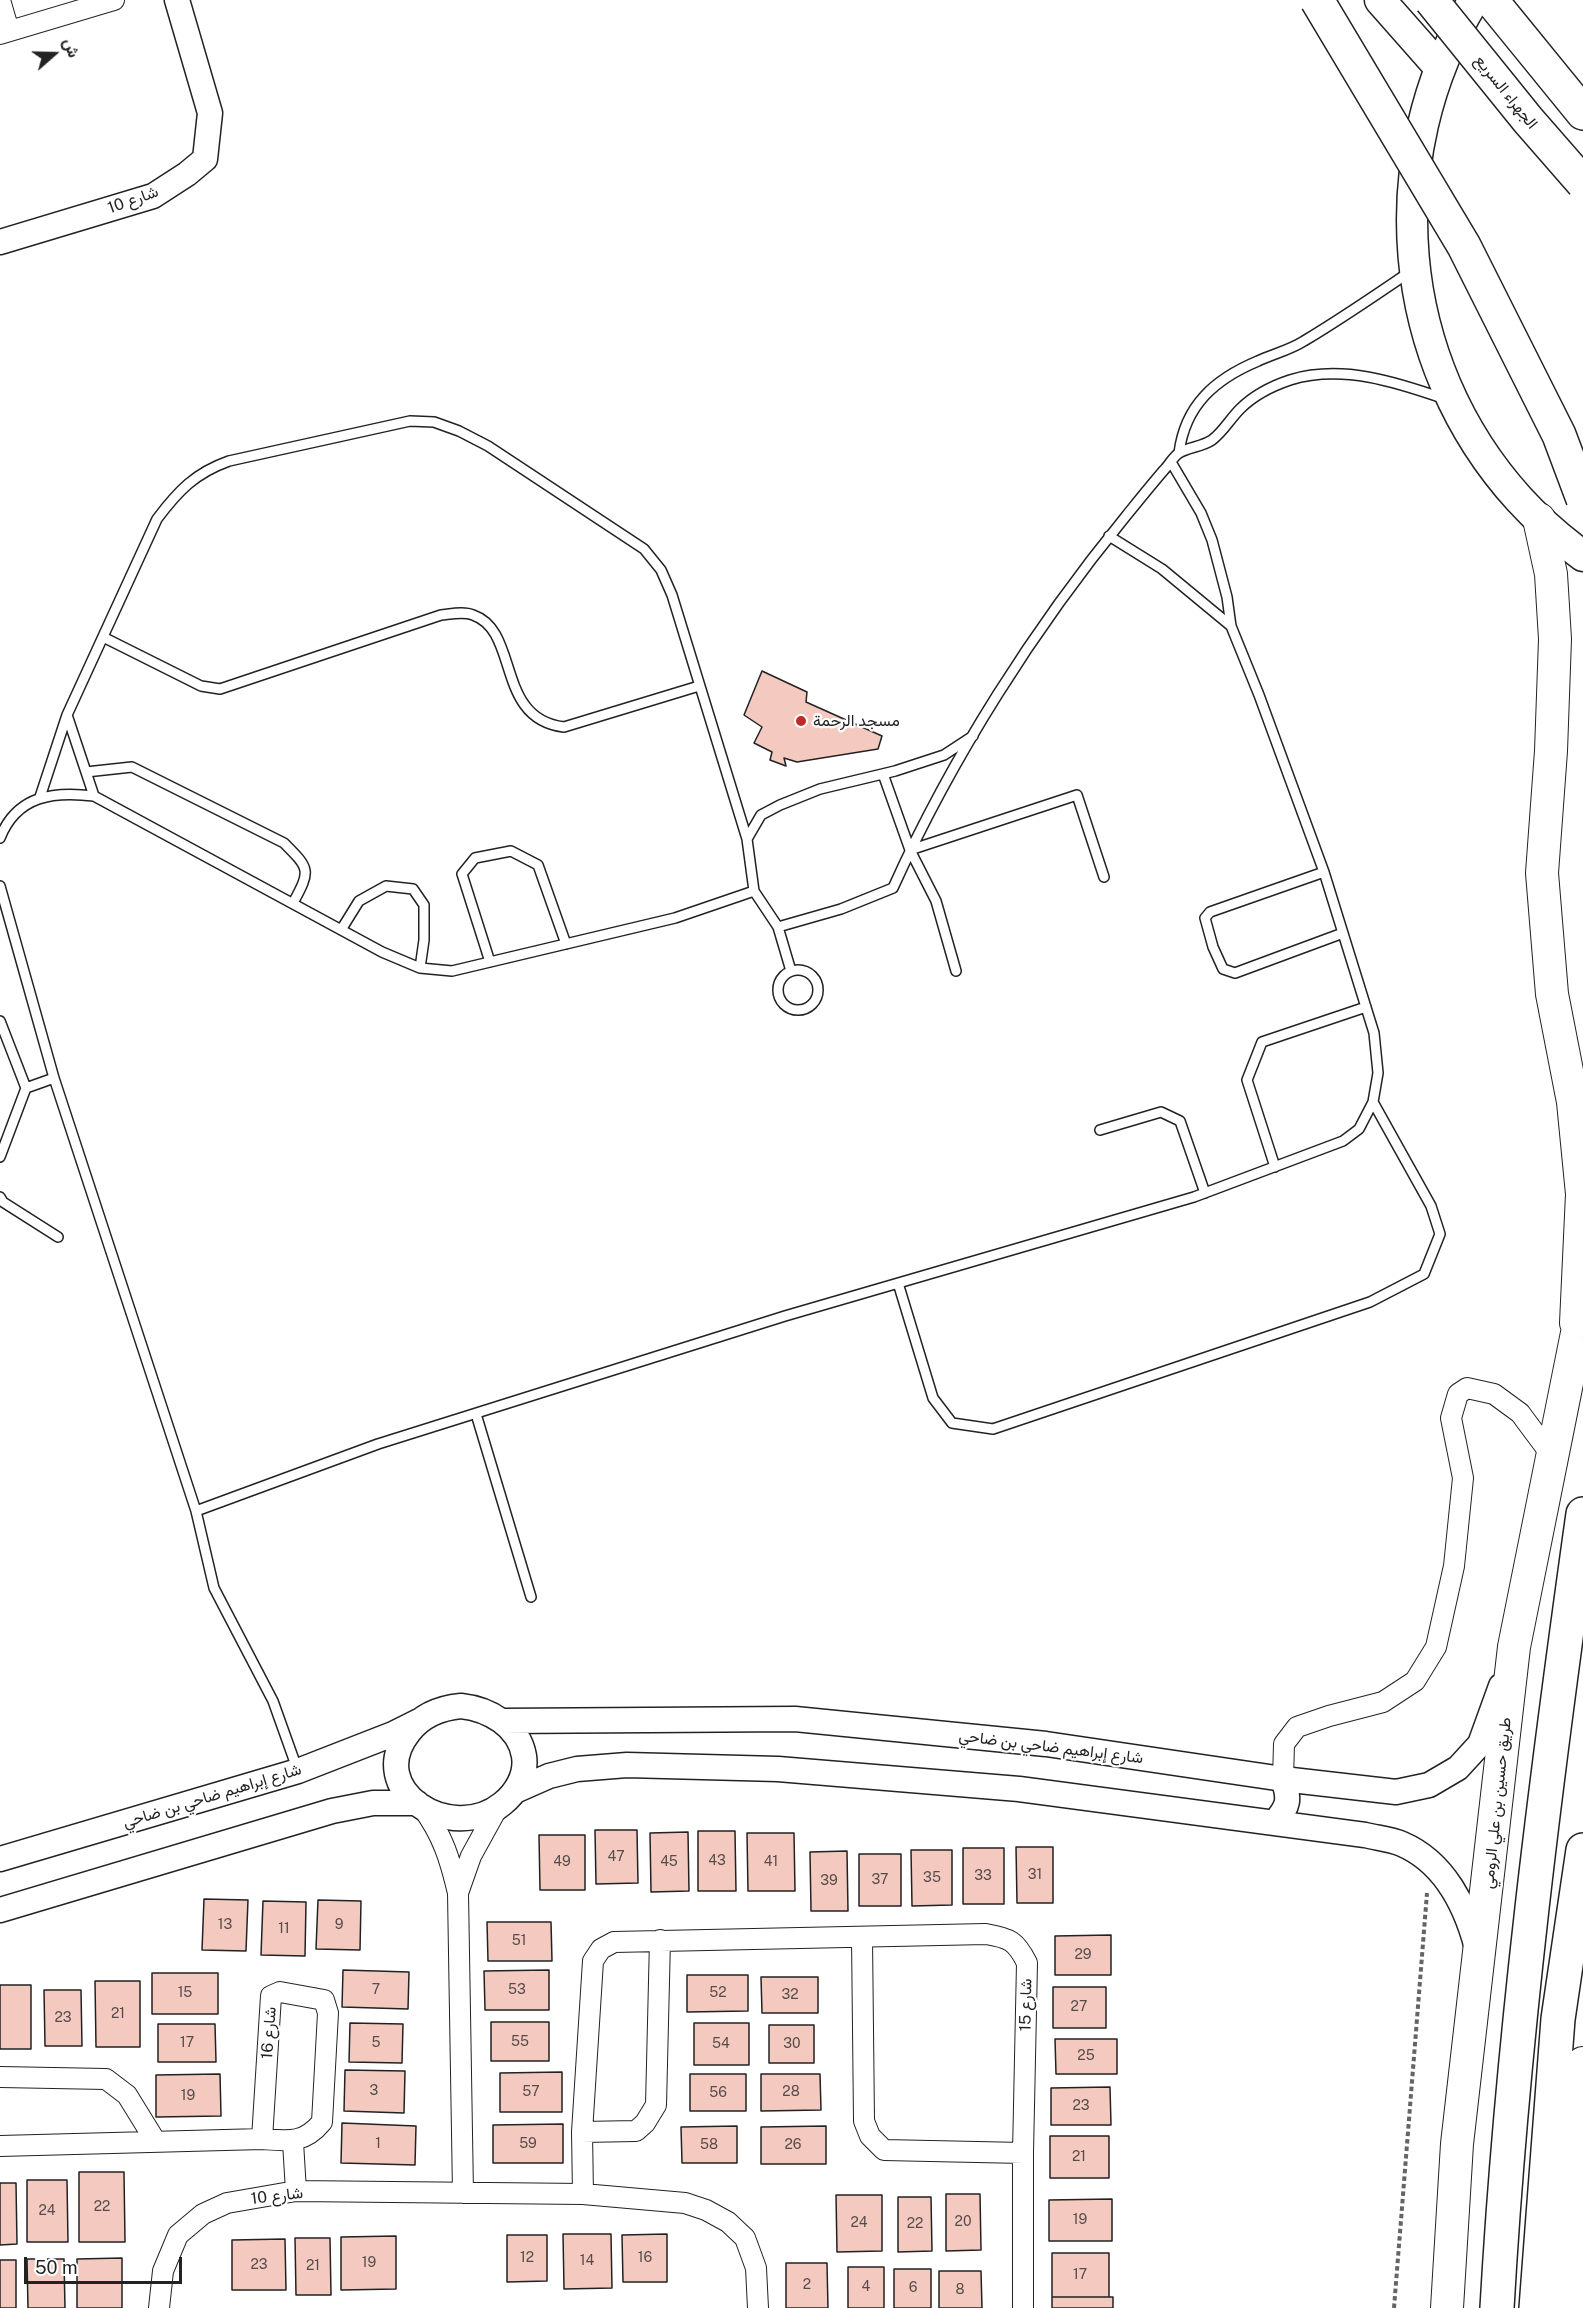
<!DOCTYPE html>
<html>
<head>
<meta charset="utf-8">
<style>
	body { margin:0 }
	#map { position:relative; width:1583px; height:2308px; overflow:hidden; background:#fff; font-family:"Public Sans",Vazirmatn,sans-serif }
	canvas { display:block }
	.north { position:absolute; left:24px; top:24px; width:60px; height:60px; -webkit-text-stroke:4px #fff; paint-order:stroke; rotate:70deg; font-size:16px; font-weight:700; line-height:24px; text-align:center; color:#222 }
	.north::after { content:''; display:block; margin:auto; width:21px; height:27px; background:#222; clip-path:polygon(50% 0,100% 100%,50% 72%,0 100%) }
	.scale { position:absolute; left:24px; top:2257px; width:158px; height:27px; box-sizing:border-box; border:3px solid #222; border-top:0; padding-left:8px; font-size:18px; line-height:21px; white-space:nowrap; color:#222; -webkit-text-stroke:4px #fff; paint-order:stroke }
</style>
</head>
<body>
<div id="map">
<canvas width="1583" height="2308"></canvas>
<div class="north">ش</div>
<div class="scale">50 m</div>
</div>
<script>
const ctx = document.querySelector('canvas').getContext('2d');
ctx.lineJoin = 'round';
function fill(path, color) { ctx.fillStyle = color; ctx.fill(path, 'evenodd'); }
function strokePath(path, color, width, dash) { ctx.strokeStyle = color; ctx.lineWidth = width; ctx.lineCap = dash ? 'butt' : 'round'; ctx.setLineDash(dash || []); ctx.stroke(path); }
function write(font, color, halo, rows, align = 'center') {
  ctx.font = font + ' "Public Sans",Vazirmatn,sans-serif'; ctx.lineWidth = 4.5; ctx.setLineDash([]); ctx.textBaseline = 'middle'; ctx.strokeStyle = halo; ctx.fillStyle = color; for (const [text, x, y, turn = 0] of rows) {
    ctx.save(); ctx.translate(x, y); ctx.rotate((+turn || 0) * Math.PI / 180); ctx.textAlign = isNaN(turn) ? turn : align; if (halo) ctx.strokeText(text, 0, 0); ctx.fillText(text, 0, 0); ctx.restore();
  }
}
const building = new Path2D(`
	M762,671L807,692L806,702L882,736L878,749L797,762L784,758L786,766L770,760L772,752L754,743L762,727L744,715Z
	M595,1830H637L638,1883L596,1884Z
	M698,1831H735L736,1891H698Z
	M688,1832L689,1891L651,1892L650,1833Z
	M747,1833H794L795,1891H748Z
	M539,1835H585V1890H540Z
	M1016,1847H1053V1903H1017Z
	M963,1848H1004V1904H963Z
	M911,1850H952V1905L912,1906Z
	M847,1851L848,1911H811L810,1852Z
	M859,1854H901V1906H859Z
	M204,1899L248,1900L246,1951L202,1950Z
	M318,1900L361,1901L360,1950L316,1949Z
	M263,1901L306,1902L305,1956L261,1955Z
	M487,1922H551L552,1961H488Z
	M1111,1935V1975H1055V1936Z
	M343,1970L409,1972L408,2009L342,2007Z
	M549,1970V2010H485L484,1971Z
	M152,1973H218V2014H152Z
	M687,1975H748V2011L687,2012Z
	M761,1977H818V2013H762Z
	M95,1981H140V2047H96Z
	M0,1985H31V2049H0Z
	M1053,1987H1106V2028H1053Z
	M44,1990H81L82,2046H45Z
	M491,2022H549V2061H491Z
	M350,2023L403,2024L402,2063L349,2062Z
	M694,2023H749V2065H694Z
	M158,2024H215L216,2062H158Z
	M769,2025H814V2063H769Z
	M1055,2039H1117V2074H1056Z
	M345,2070L405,2071L404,2113L344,2111Z
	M562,2072V2112H500V2073Z
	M220,2074L221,2116L156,2117V2075Z
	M690,2074H746V2111H690Z
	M761,2074H820L821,2110L761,2111Z
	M1110,2087L1111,2125H1051V2088Z
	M342,2123L416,2126L415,2165L341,2163Z
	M563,2124V2163H493V2125Z
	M737,2126V2163H682L681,2127Z
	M826,2126V2164H761V2127Z
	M1050,2136H1109V2178H1050Z
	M79,2172H124L125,2242H79Z
	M27,2180H67L68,2242H27Z
	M0,2183H16L17,2244L0,2245Z
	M946,2194H980L981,2250L946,2251Z
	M836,2195H882V2251L837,2252Z
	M898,2197H931L932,2251L898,2252Z
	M1112,2199V2241H1049V2200Z
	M563,2234H611L612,2288L564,2289Z
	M667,2234V2282H623L622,2235Z
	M507,2235H547V2281L507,2282Z
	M396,2236V2289L341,2290V2237Z
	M295,2238H330L331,2295H296Z
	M285,2239L286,2290H232V2240Z
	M1052,2253H1109V2297H1052Z
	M122,2258V2308H77V2259Z
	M27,2259H64L65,2308H28Z
	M0,2260H16V2308H0Z
	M786,2263H827L828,2308H786Z
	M848,2267H884V2308H848Z
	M894,2269H931V2308H894Z
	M939,2271H981L982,2308H939Z
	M1052,2297H1113V2308H1052Z`);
fill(building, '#f3c9c0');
strokePath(building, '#222', 1.5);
const service = new Path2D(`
	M1179,453C1185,405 1215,379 1258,361C1273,354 1290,350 1304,341C1341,319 1376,295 1411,271
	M1109,536L1162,569L1231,626
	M103,637L201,686L220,689L441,615C451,614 464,611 473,615C520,631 495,719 564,727L699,686
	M67,715L94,796
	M973,736L944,755L895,771L820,789L780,805L761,815L747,839L754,891L778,927L841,909L893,888C952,757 1035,627 1126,516C1139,500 1151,485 1164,470C1169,465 1173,457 1179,453C1188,447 1202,447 1212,440C1223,432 1230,419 1240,409C1253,396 1272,386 1290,380C1342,364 1396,382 1445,399
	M86,772L132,767L284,843C310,869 311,870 293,903
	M883,774L910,850L936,901L956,971
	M40,797L67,715L157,519C178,491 195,473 229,461L410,421L434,422L459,431L488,446L644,549L661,570L672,595L747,839
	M0,838C17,795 54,791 94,796L382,952L420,968L452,971L675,918L754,891
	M910,850L1077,795L1104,877
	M1324,872L1210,912L1205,918L1213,947L1223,969L1235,973L1343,933
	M0,886L54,1078L196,1511L214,1588L273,1701L298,1771
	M778,927L791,971
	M341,930L359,901L386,886L413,889L424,905V940L420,968
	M490,962L462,874L475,858L511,851L538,865L566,944
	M778 990a20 20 0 1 1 40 0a20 20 0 1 1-40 0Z
	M0,1021L26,1088
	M1100,1130L1161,1112L1180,1121L1205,1193
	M0,1157L26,1088L54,1078
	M1275,1167L1247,1080L1262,1042L1366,1007
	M0,1197L3,1202L58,1237
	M898,1283L933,1398L952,1423L993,1429L1370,1302L1424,1274L1440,1234L1431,1206L1373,1102
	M476,1414L531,1597
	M196,1511L378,1444L785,1316L1194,1197L1343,1141L1359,1129L1373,1102L1378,1073L1374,1033L1324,872L1259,695L1231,626L1227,597L1212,540L1201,513L1171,462`);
const minor = new Path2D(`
	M0,0L9,31
	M0,34L114,0
	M1283,1779L1284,1744L1297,1727L1329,1716L1383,1702L1415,1681L1436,1647L1454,1566L1463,1478L1451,1418L1458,1394L1467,1388L1494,1394L1520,1413L1552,1456
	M422,1807C443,1836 450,1859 458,1893L463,2193
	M458,1893L471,1856L498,1807
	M862,1938L864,2121L870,2136L884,2150L1023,2153
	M0,2077L106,2079L127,2095L156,2142
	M582,2132L636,2131L645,2123L656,2105L660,1940
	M293,2142L296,2191
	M0,2146L262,2139C288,2141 304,2144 322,2122L328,2013L324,2000L280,1992L271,1996L262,2139
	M583,2194L582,2132L593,1961L601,1949L614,1942L986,1934C1010,1938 1016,1941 1027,1963L1023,2153V2308
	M159,2308L163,2271L178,2235L203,2214L227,2203L296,2191L583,2194L685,2203L706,2210L728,2222L745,2238L756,2268L758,2308`);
const tertiary = new Path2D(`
	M0,242L153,196L187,174L205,159L210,113L177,0
	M461,1706C489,1709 519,1726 524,1756C527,1775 516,1793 502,1804C451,1845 363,1790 409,1732C422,1715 440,1708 461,1706Z
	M502,1721L795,1719L1046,1744L1283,1779L1396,1792L1429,1785L1458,1768L1480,1744L1501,1686
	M515,1791L549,1776L577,1769L627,1765L778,1769L1019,1789L1365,1835C1377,1838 1391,1839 1402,1844C1444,1862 1466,1906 1477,1948
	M1275,1822C1289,1806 1290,1799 1283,1779
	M0,1859L298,1771L393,1734L419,1721
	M0,1910L332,1811L373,1803H417`);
const primary = new Path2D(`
	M1380,0L1440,68
	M1474,0C1378,157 1394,361 1519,499C1538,520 1560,539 1583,556`);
const trunk = new Path2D(`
	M1539,519L1551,574L1555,639L1551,751L1542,873L1552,994L1573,1102L1582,1194L1576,1323
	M1447,2308L1457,2144L1514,1647L1583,1303
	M1567,2308L1570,2231L1583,2063`);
const motorway = new Path2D(`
	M1491,0L1583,113
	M1497,2308C1512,2042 1546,1778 1583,1514
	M1536,2308L1558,2019L1583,1850`);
strokePath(service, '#222', 12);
strokePath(minor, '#222', 22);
strokePath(tertiary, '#222', 27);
strokePath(primary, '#222', 33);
strokePath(trunk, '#222', 34);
strokePath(motorway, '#222', 36);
strokePath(new Path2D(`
	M1394,2308L1427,1893`), '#646464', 4, [4.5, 3]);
strokePath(service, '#fff', 9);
strokePath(minor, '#fff', 20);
strokePath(tertiary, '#fff', 24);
strokePath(primary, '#fff', 30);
strokePath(trunk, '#fff', 32);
strokePath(motorway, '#fff', 33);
const motorwayBridge = new Path2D(`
	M1317,0L1464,246L1559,435L1583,499
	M1431,0L1528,120L1583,183`);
strokePath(motorwayBridge, '#222', 36, []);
strokePath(motorwayBridge, '#fff', 33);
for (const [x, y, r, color] of [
	[801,721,6,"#c62828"]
]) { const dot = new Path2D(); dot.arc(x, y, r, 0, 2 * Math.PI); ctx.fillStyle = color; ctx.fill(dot); strokePath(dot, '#fff', 2); }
write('14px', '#564c4a', null, [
	["47",616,1857],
	["43",717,1861],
	["49",562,1862],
	["45",669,1862],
	["41",771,1862],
	["31",1035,1875],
	["33",983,1876],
	["35",932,1878],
	["37",880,1880],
	["39",829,1881],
	["13",225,1925],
	["9",339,1925],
	["11",284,1929],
	["51",519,1941],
	["29",1083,1955],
	["7",376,1990],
	["53",517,1990],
	["15",185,1993],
	["52",718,1993],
	["32",790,1995],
	["27",1079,2007],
	["21",118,2014],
	["23",63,2018],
	["55",520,2042],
	["17",187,2043],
	["5",376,2043],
	["54",721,2044],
	["30",792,2044],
	["25",1086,2056],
	["3",374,2091],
	["57",531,2092],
	["28",791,2092],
	["56",718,2093],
	["19",188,2096],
	["23",1081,2106],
	["1",378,2144],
	["59",528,2144],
	["58",709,2145],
	["26",793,2145],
	["21",1079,2157],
	["22",102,2207],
	["24",47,2211],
	["19",1080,2220],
	["20",963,2222],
	["24",859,2223],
	["22",915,2224],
	["12",527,2258],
	["16",645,2258],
	["14",587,2261],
	["19",369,2263],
	["23",259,2265],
	["21",313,2266],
	["17",1080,2275],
	["2",807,2285],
	["4",866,2287],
	["6",913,2288],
	["8",960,2290]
]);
write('16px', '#222', '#fff', [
	["الجهراء السريع",1506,92,51],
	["شارع 10",133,200,-20],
	["شارع إبراهيم ضاحي بن ضاحي",1051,1747,7],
	["شارع إبراهيم ضاحي بن ضاحي",212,1796,-17],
	["طريق حسين بن علي الرومي",1497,1803,-84],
	["شارع 15",1026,2005,-89],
	["شارع 16",269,2033,-86],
	["شارع 10",277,2196,-7]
]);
write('16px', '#222', '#fff', [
	["مسجد الرحمة",813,721]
], 'left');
</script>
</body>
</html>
